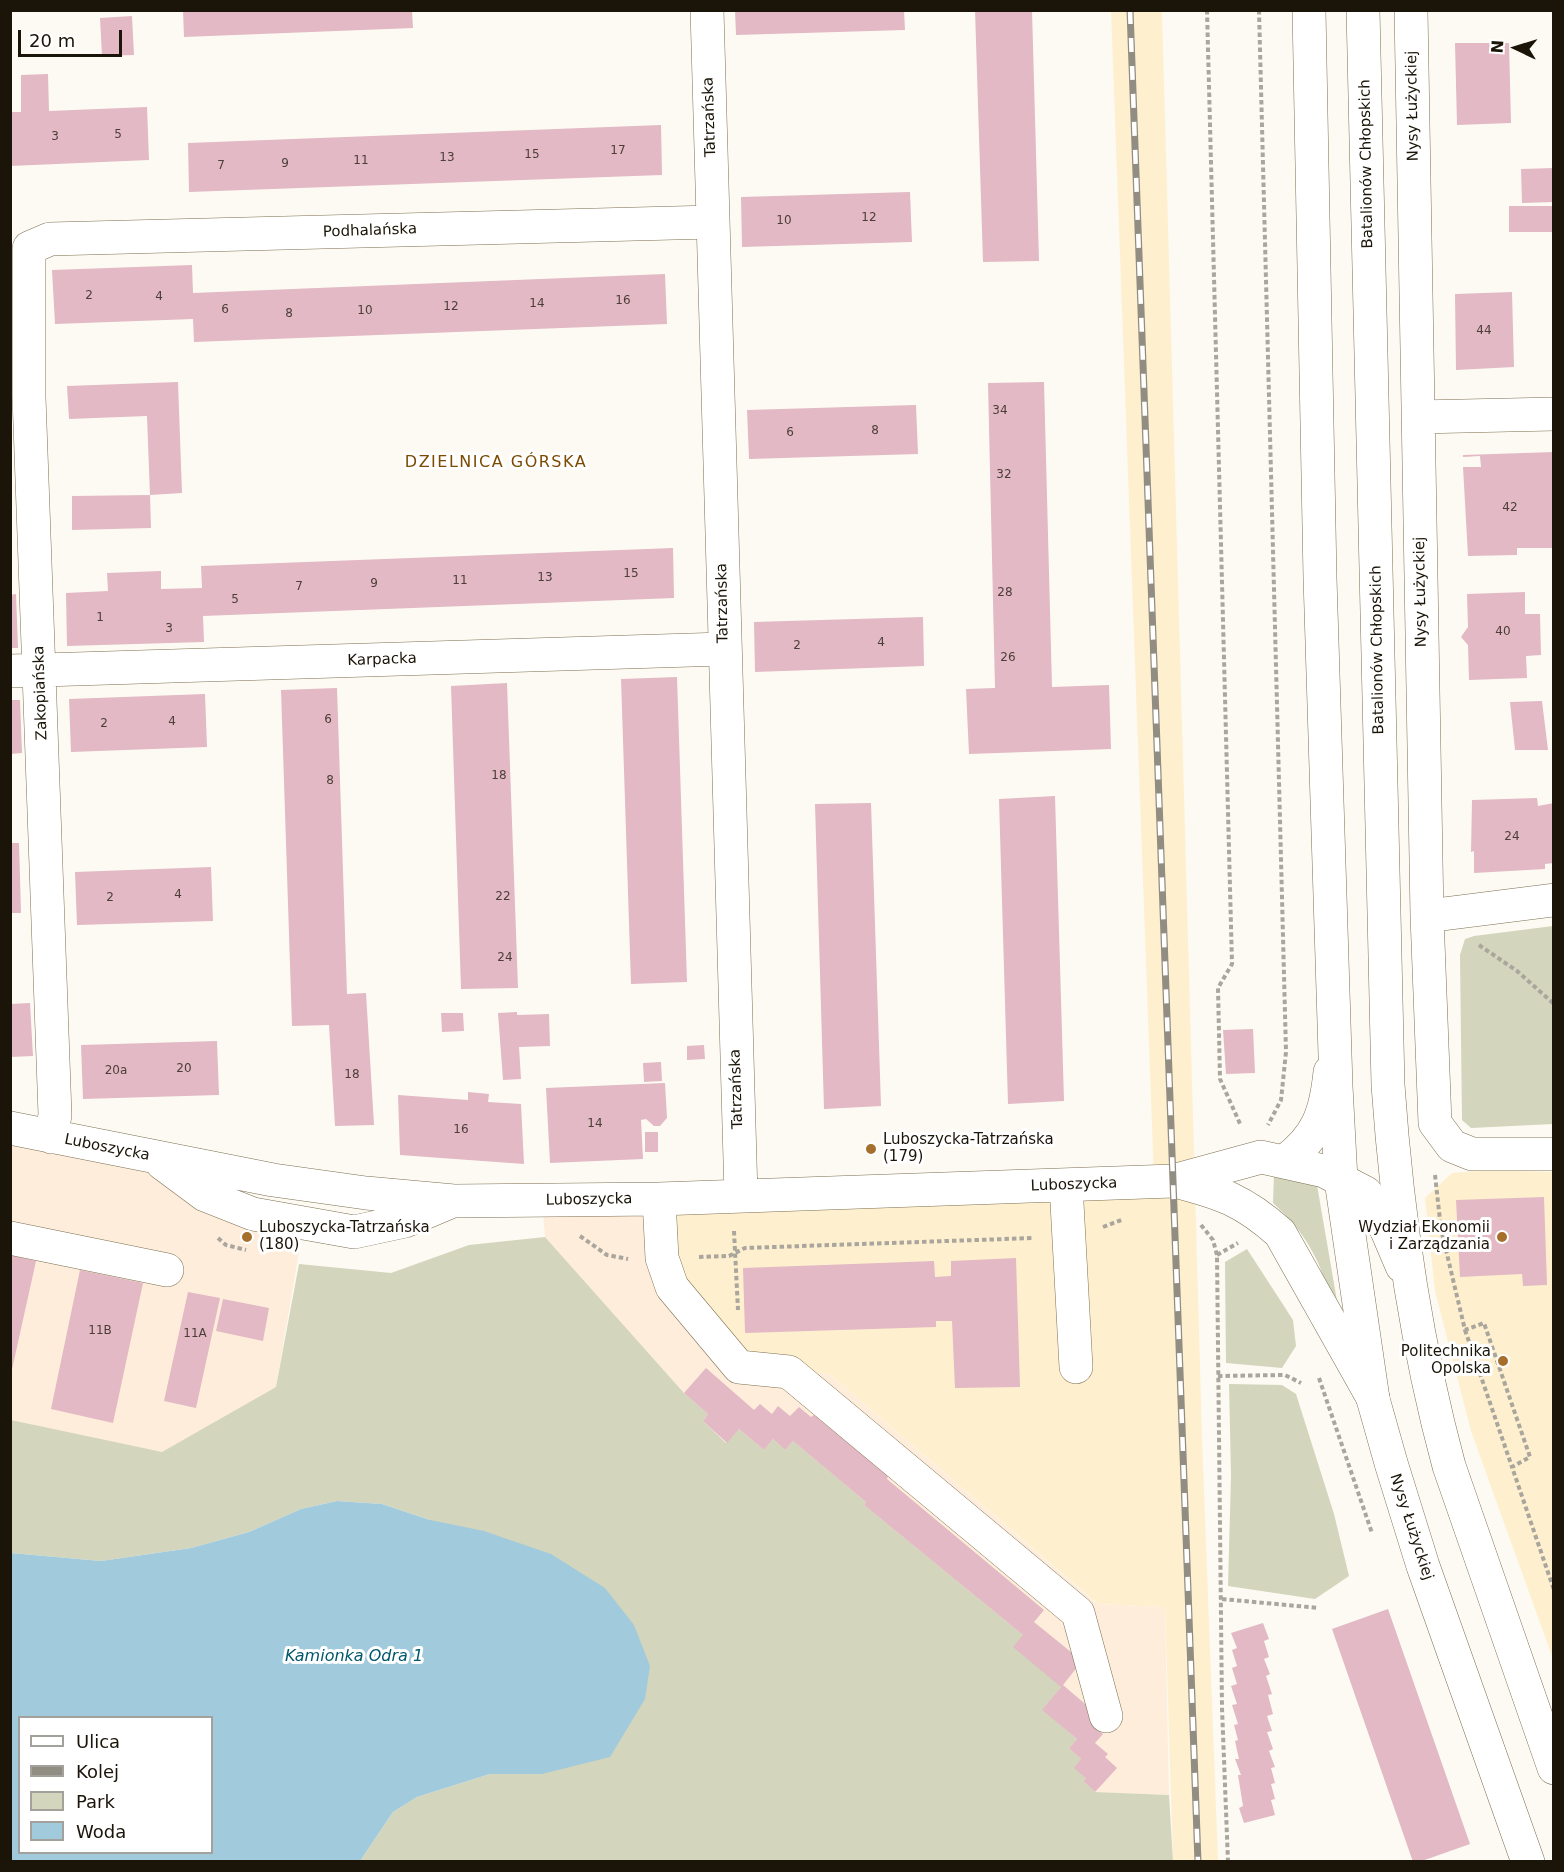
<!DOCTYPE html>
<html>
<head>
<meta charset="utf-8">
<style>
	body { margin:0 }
	#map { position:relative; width:1564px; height:1872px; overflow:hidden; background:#fdfaf3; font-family:"DejaVu Sans",sans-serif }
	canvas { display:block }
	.frame { position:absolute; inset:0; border:12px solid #1a1508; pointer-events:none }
	.legend { position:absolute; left:18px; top:1716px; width:195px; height:138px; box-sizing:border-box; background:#fff; border:2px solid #a3a19c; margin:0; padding:8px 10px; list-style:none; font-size:18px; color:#1a1508 }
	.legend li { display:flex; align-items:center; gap:12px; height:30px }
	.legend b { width:30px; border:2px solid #a3a19c }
	.north { position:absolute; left:1486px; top:18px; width:60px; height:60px; -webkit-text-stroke:4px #fff; paint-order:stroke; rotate:274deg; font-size:16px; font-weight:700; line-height:24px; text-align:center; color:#1a1508 }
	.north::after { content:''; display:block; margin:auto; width:21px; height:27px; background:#1a1508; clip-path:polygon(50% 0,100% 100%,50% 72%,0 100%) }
	.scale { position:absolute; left:18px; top:30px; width:104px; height:27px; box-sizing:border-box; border:3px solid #1a1508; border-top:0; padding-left:8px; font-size:18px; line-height:21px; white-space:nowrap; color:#1a1508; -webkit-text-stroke:4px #fff; paint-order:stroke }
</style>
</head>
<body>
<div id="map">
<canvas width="1564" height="1872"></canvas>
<div class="frame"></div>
<ul class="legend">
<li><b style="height:8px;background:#fff"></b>Ulica</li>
<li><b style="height:8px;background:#918d83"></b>Kolej</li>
<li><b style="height:16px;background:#d3d5bc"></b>Park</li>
<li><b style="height:16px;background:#a1cbdc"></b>Woda</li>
</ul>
<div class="north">N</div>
<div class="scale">20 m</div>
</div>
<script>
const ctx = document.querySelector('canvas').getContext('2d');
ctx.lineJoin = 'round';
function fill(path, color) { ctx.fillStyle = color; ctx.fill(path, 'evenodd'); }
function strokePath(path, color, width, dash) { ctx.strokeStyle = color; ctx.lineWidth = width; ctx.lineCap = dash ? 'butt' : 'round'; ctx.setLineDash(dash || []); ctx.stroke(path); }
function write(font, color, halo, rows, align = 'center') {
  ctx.font = font + ' "DejaVu Sans",sans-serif'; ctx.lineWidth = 6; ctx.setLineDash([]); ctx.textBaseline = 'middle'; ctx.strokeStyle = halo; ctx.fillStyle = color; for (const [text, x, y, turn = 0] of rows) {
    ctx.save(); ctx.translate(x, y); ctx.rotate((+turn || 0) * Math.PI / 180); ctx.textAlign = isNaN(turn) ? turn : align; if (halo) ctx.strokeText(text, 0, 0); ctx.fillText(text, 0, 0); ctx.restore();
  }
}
fill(new Path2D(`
	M1111,11H1162L1202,1437L1218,1861H1173L1165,1607L1098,1604L829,1374L739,1367L697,1319L659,1199L1154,1181Z
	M1489,1170L1553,1172V1659L1471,1431L1435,1291L1425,1198L1452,1173Z`), '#fef0cf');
fill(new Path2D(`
	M11,1128L156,1158L304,1223L276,1387L162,1453L11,1420Z
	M659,1199L662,1258L739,1367L829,1374L1097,1604L1165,1607L1169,1795L1095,1792L1083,1781L1086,1778L1069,1748L1077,1739L1042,1710L1061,1687L864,1505L866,1502L785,1450H764L739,1429L727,1443L703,1421L707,1414L684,1393L545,1237L542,1201Z`), '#feeddb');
fill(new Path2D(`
	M1553,926V1124L1471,1128L1462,1120L1460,955L1465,939L1474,936Z
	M1274,1173L1317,1185L1337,1301L1331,1302C1321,1260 1305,1232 1273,1203Z
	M545,1237L684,1393L708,1414L703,1421L726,1443L739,1429L764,1450L773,1439L785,1450L793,1441L866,1502L864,1505L1023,1635L1061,1687L1043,1710L1077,1739L1069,1748L1081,1759L1086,1778L1083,1781L1095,1792L1169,1795L1173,1861H360L393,1812L417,1797L490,1774H542L430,1520L382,1504L337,1501L301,1509L249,1532L191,1548L101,1561L11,1553V1420L162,1452L276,1387L299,1264L391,1273L469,1245Z
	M1247,1249L1293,1320L1296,1346L1282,1368L1226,1363L1225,1262Z
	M1229,1384L1282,1385L1296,1394L1334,1514L1349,1576L1315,1599L1228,1586L1231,1476Z`), '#d3d5bc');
fill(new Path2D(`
	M337,1501L382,1504L430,1520L484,1531L551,1554L605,1588L634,1625L650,1666L645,1699L610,1757L542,1774H490L417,1797L393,1812L360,1861H11V1553L101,1561L191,1548L249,1532L301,1509ZM20,1718H212V1852H20Z`), '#a1cbdc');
fill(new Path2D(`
	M183,10H412L413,28L184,37Z
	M735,10H904L905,30L736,35Z
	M975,10H1032L1039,261L983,262Z
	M132,16L134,55L102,56L100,18Z
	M1455,43H1509L1511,123L1457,125Z
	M48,74L49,111L147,107L149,160L10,166V112H21V75Z
	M661,125L662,175L189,192L188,143Z
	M1554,168V202L1522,203L1521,169Z
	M910,192L912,242L742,247L741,197Z
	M1509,206H1554V232H1509Z
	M192,265L193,293L665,274L667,324L194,342L193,319L55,324L52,270Z
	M1512,292L1514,367L1456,370L1455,294Z
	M178,382L182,493L150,495L147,416L69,419L67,386Z
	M1044,382L1052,687L1109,685L1111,749L969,754L966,689L995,688L988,383Z
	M916,405L918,454L749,459L747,410Z
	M1554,452V548H1517V555L1468,556L1463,467H1481L1480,456L1463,457V455Z
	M150,495L151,528L72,530V496Z
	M673,548L674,598L203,616L204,642L67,646L66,593L108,591L107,573L161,571V589L202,588L201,566Z
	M1525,592V614H1540L1541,655L1526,656L1527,678L1469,680L1468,645L1461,637L1468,627L1467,594Z
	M16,594L18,648H10V595Z
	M923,617L924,666L755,672L754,622Z
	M677,677L687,982L631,984L621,679Z
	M507,683L518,988L461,989L451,686Z
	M337,688L347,994L366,993L374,1125L335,1126L329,1025L292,1026L281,690Z
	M205,694L207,747L71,752L69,699Z
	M10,700H20L22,753L10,754Z
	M1542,701L1548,750H1515L1510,702Z
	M1055,796L1064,1101L1008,1104L999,799Z
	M1537,798L1538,806L1554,803V863L1545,864V869L1474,873V851L1471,852L1472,800Z
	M871,803L881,1106L824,1109L815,804Z
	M10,843H19L21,913H10Z
	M211,867L213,921L77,925L75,872Z
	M30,1003L33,1056L10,1057V1004Z
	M517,1012V1015L549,1014L550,1046L519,1047L521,1079L503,1080L498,1013Z
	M441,1013H463L464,1031L442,1032Z
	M1253,1029L1255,1073L1226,1074L1223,1030Z
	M217,1041L219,1095L83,1099L81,1045Z
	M704,1045L705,1059L687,1060V1046Z
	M661,1062L662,1081L644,1082L643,1063Z
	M665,1083L667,1118L660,1126H654L646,1119L641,1120L643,1159L550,1163L546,1088Z
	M468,1092L489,1094L488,1102L521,1104L524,1164L400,1155L398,1095L468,1100Z
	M645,1132H658V1152H645Z
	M1544,1197L1547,1285L1523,1286L1522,1274L1460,1277L1456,1200Z
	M10,1255L36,1261L11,1374H10Z
	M1016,1258L1020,1387L955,1388L952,1321H936V1327L745,1333L743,1268L934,1261L935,1277L951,1276V1261Z
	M80,1270L143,1283L113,1423L51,1409Z
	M188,1292L220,1298L196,1408L164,1401Z
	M223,1299L269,1308L263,1341L216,1331Z
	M706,1368L754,1410L760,1404L772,1414L778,1406L790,1416L799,1407L811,1417L814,1415L888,1476L887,1479L1044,1610L1034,1622L1082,1661L1063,1685L1098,1715L1091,1724L1103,1734L1095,1743L1108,1754L1105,1757L1117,1768L1095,1792L1083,1781L1086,1778L1074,1768L1081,1759L1069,1748L1077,1739L1042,1710L1061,1687L1013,1647L1023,1635L864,1505L866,1502L793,1441L785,1450L773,1439L764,1450L739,1429L727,1443L703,1421L708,1414L684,1393Z
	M1388,1609L1470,1844L1419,1862H1413L1332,1629Z
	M1263,1623L1269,1639L1264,1641L1269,1657L1264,1659L1270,1674L1266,1676L1272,1694L1268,1695L1273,1714L1267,1716L1272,1731L1267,1732L1273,1749L1269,1751L1275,1767L1271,1768L1275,1783L1271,1784L1275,1799L1271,1800L1275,1815L1244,1823L1239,1808L1243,1806L1238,1775H1241L1235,1759H1239L1235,1741L1238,1740L1234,1725L1238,1724L1232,1705L1237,1704L1231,1686L1237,1684L1232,1668L1237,1666L1232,1650L1237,1648L1231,1633Z`), '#e2b9c4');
const minor = new Path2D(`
	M707,10L741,1195
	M1411,10L1427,916L1435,1123L1452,1146L1472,1154H1554
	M1418,417L1554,414
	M10,671L724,649
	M1427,916L1554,900
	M10,1128L273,1180L366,1193L454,1201L659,1199L1173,1181L1261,1157L1324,1171L1366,1193L1379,1212L1402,1266
	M51,1137L55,1115L29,397V248L50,239L713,222
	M1285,1161C1318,1137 1326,1112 1330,1072
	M162,1163L205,1195L253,1214L354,1232L405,1221L450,1202
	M1175,1181C1221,1193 1243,1200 1280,1233L1373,1398
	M1066,1185L1076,1367
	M659,1199L662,1258L672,1287L739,1367L789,1372L1078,1613L1106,1716
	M10,1238L167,1270`);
const major = new Path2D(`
	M1309,10L1320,578L1336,1086L1341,1180L1373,1399L1391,1463L1423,1566L1528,1862
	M1363,10L1388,1085C1397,1214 1415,1341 1449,1466L1554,1768`);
strokePath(minor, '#7d7051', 34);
strokePath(major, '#7d7051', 34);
strokePath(new Path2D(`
	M1207,10L1232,964L1218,988L1220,1079L1241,1126
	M1259,10L1286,1052L1281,1100L1268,1125
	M1479,945L1517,971L1554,1004
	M1435,1175L1441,1229L1465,1330L1484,1323L1530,1457L1512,1467L1554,1590
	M1201,1225L1213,1240L1217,1255L1222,1708L1228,1862
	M1103,1227L1124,1219
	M734,1231L738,1310
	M580,1236L607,1255L628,1259
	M218,1238L226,1245L246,1250
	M1217,1255L1238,1243
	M699,1257L729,1256L745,1248L1034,1238
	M1465,1330L1512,1467
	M1218,1376L1285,1375L1301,1383
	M1319,1378L1372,1533
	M1222,1599L1319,1608`), '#aaa69d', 4, [4.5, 3]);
strokePath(minor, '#fff', 33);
strokePath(major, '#fff', 33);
const rail = new Path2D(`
	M1130,10L1198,1862`);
strokePath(rail, '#918d83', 7);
strokePath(rail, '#fff', 4.5, [14]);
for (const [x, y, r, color] of [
	[871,1149,6,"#a76f2c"],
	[247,1237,6,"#a76f2c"],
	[1502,1237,6,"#a76f2c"],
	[1503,1361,6,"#a76f2c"]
]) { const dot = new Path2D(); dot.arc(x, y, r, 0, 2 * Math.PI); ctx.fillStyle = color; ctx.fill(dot); strokePath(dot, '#fff', 2); }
write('12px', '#4c3e37', null, [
	["5",118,135],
	["3",55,137],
	["17",618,151],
	["15",532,155],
	["13",447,158],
	["11",361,161],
	["9",285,164],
	["7",221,166],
	["12",869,218],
	["10",784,221],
	["2",89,296],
	["4",159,297],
	["16",623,301],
	["14",537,304],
	["12",451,307],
	["6",225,310],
	["10",365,311],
	["8",289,314],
	["44",1484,331],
	["34",1000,411],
	["8",875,431],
	["6",790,433],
	["32",1004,475],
	["42",1510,508],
	["15",631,574],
	["13",545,578],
	["11",460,581],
	["9",374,584],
	["7",299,587],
	["28",1005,593],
	["5",235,600],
	["1",100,618],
	["3",169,629],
	["40",1503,632],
	["4",881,643],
	["2",797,646],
	["26",1008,658],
	["6",328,720],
	["4",172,722],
	["2",104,724],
	["18",499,776],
	["8",330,781],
	["24",1512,837],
	["4",178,895],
	["22",503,897],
	["2",110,898],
	["24",505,958],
	["20",184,1069],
	["20a",116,1071],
	["18",352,1075],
	["14",595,1124],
	["16",461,1130],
	["11B",100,1331],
	["11A",195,1334]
]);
write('15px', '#1a1508', '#fff', [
	["Nysy Łużyckiej",1413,106,-91],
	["Tatrzańska",710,117,-92],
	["Batalionów Chłopskich",1367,164,-91],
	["Podhalańska",370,231,-2],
	["Nysy Łużyckiej",1421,592,-91],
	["Tatrzańska",723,603,-91],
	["Batalionów Chłopskich",1378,650,-91],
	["Karpacka",382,660,-2],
	["Zakopiańska",41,693,-92],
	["Tatrzańska",737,1089,-92],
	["Luboszycka",107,1148,11],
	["Luboszycka",1074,1185,-2],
	["Luboszycka",589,1200,-1],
	["Nysy Łużyckiej",1411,1527,72]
]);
write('15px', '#1a1508', '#fff', [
	["Luboszycka-Tatrzańska",883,1140],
	["(179)",883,1157],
	["Luboszycka-Tatrzańska",259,1228],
	["(180)",259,1245],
	["Wydział Ekonomii",1490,1228,"right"],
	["i Zarządzania",1490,1245,"right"],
	["Politechnika",1491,1352,"right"],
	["Opolska",1491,1369,"right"]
], 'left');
ctx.letterSpacing = '1.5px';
write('16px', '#7c4b03', '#fff', [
	["DZIELNICA GÓRSKA",496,463]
]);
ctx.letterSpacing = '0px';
write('italic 16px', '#00566d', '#fff', [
	["Kamionka Odra 1",354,1657]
]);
</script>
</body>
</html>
